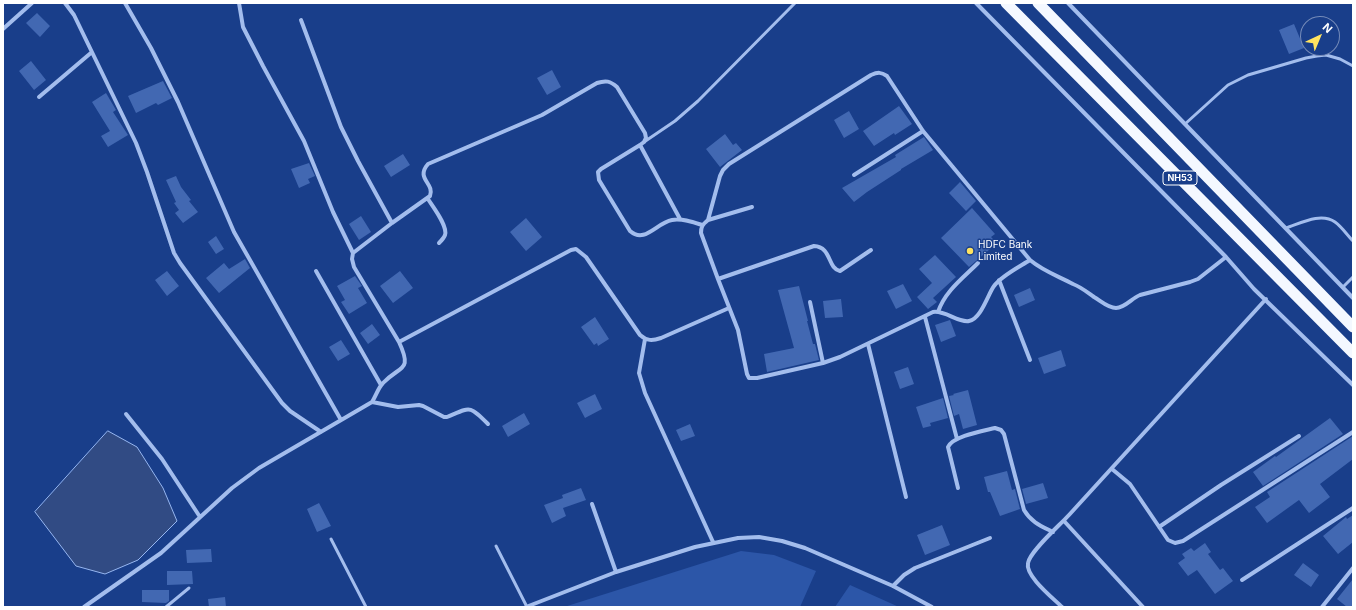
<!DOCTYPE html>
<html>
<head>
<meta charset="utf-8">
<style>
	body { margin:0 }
	#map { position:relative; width:1356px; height:610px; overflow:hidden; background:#193e8a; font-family:Inter,sans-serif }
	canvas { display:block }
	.frame { position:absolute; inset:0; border:4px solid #fff; pointer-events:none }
	.north { position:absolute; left:1300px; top:16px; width:40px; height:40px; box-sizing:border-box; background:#193e8a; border:1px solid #758bb9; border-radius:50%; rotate:44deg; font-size:11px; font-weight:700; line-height:16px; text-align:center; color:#fff }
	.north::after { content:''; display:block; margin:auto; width:14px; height:18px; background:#ffe360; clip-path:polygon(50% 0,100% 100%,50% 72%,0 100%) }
</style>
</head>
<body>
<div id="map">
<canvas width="1356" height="610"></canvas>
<div class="frame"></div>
<div class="north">N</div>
</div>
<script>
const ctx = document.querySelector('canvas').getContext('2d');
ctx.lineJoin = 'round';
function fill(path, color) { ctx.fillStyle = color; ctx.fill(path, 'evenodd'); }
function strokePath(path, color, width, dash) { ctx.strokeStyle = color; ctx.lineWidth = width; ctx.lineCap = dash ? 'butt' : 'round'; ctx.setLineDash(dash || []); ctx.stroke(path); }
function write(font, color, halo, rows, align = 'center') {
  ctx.font = font + ' Inter,sans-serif'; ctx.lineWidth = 3; ctx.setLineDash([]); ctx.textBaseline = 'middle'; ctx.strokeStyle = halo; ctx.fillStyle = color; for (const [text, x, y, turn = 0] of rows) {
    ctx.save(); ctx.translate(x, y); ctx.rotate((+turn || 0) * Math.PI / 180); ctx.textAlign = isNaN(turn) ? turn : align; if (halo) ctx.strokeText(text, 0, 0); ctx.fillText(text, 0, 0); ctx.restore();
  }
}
fill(new Path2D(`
	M741,551L774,555L816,571L800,607H564Z
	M850,585L899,607H835Z`), '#2c56a8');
const water = new Path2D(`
	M108,431L137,447L163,488L177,521L138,560L105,574L76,566L35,512Z`);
fill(water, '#314b84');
strokePath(water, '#96b6f0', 1);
fill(new Path2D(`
	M37,13L50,26L40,37L26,23Z
	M1294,24L1304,48L1289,54L1279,30Z
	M31,61L46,80L34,90L19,71Z
	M552,70L561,87L547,95L537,78Z
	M163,81L172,98L158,105L156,103L136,113L128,96Z
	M106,93L116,110L113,112L128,135L108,147L101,136L110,131L92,102Z
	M899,106L912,124L895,135L894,133L874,146L863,131Z
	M849,111L859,129L844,138L834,120Z
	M725,134L733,145L736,143L742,150L720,167L706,149Z
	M924,137L933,150L901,169V170L867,192L854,202L842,188L896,157L895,155Z
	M403,154L410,165L391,177L384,166Z
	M309,163L315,176L308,179L310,183L299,188L291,169Z
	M176,176L181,187L191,200L189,201L198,212L183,223L175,213L179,210L174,203L176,202L166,180Z
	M960,182L976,201L966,211L949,193Z
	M972,208L995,234L991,237L997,243L969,267L941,238Z
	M361,216L371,232L359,240L349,224Z
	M526,218L542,237L526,251L510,232Z
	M216,236L224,249L216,254L208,242Z
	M935,255L956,277L933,298L937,302L928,309L917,297L932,283L919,269Z
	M245,259L250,268L219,293L206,278L224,263L229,269Z
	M167,271L179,286L167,296L155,280Z
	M400,271L413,288L393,303L380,286Z
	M355,276L362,286L358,288L367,303L349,314L341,302L345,300L337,286Z
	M903,284L912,301L896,309L887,291Z
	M799,286L808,321H807L813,344H815L819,360L767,372L764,354L794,348L778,290Z
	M1030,288L1035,300L1019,307L1014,295Z
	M841,299L843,317L825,318L823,301Z
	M595,317L609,339L598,346L597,343L594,345L581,327Z
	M950,320L956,336L941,342L935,325Z
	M372,324L380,335L368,344L360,333Z
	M341,340L350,354L338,361L329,347Z
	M1061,350L1066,366L1044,374L1038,358Z
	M908,367L914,384L900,389L894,372Z
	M968,390L977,425L963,429L959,414L954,416L949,396L954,395L953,394Z
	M595,394L602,409L585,418L577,403Z
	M943,398L948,418L930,423L931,426L923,428L916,407Z
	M524,413L530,424L508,437L502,426Z
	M1330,418L1343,434L1263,486L1253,472L1275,456L1276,457Z
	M690,424L695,436L681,441L676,430Z
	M1353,436V459L1320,484L1330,497L1309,513L1299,500L1267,523L1255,507L1270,497L1267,492Z
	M1007,471L1012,490L1015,489L1020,509L1000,516L990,492H988L984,477Z
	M1043,483L1048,498L1026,504L1022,489Z
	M581,488L586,500L563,508L566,516L552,523L544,505L563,498L562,495Z
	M319,503L331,526L317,532L307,509Z
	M1353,515V542L1338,554L1323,536L1346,517L1347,519Z
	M942,525L950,545L925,555L917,535Z
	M1205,543L1211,552L1208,554L1220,570L1223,568L1233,581L1215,594L1197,570L1188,576L1178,563L1185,558L1182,554L1191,548L1194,551Z
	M211,549L212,562L187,563L186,550Z
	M1303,563L1319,575L1311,587L1294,575Z
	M167,571H192L193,584L167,585Z
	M1353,579V607H1347L1337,599Z
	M142,590H169V601L166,603L142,602Z
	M225,597L226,607H209L208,599Z`), '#4268b2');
strokePath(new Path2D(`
	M1185,124L1228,85L1248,75L1306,58L1317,56L1326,55L1340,59L1353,66
	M644,142L675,121L698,101L795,3
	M1286,228C1301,223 1321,212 1335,222C1342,227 1347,235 1353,241
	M1343,287L1353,277
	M331,539L366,607
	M496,546L527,607
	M166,607L189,588`), '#a3bded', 3);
strokePath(new Path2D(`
	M65,3L74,15L136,143L147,172L174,253L180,263L282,403L290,411L321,432
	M125,3L151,48L178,102L234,232L341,420
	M976,3L1226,257L1254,289L1353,385
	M1068,3L1353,298
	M301,20L341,127L358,161L392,223
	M3,29L32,3
	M39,97L92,52
	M640,145L680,219
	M854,175L923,131
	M428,199C433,207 448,226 445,235C444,238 441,241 439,243
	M752,207L708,220C702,225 701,227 701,233L718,279L738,330L747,374L749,378H757L823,363
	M708,220L720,176L723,170L729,164L871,75C878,72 881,72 887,76L923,131L1030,260
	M353,253L392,223L430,196C435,183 415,179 428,164L542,115L597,83C606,80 610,81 617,87L645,133L646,138L644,142L640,145L601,169L598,172L599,180L630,231C645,244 656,223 672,220C682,218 693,222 702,225
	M316,271L381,385
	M718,279L814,246C832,247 827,268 840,271L871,250
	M999,280L1030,360
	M810,302L823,363L840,357L933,312C945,310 958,323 969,321C981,319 988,294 994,286C1001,276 1019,267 1030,260C1043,271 1058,276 1073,284C1081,287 1087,292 1094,297C1101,301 1108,308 1116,308C1125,308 1132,298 1140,295L1190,282L1198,279L1226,257
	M938,312C945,291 963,278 978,263
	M925,317L957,439
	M645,339L639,373L645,393L713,542
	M399,342L571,250L576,249L586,257L640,335C647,341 652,341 661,338L729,308
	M868,344L906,497
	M372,402L398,407L419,405L423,406L444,417H447C471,407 469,405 488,424
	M126,414L162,459L200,517
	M1112,469L1130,484L1168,540L1175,543L1183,541L1353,432
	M958,488L948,447C953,436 983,431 995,428L1001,430L1004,434L1024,510C1031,522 1041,526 1053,532
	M592,504L616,572
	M1064,521L1143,607
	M1159,527L1221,485L1299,436
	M1242,580L1353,508
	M893,586L904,575L915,568L990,538
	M84,607L161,553L232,488L259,468L372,402C376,396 378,388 383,383C400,365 413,372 399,342L354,267L352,259L353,253L333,212L304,141L263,66L243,27L239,3
	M526,607L616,572L695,547L738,538L759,537L782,541L805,548L893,586L932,607
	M1062,607C1053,598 1025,576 1028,563C1030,551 1060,525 1069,515C1135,443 1201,371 1266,299
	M1322,607L1353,568`), '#a3bded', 4);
strokePath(new Path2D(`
	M1006,3L1353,353
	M1038,3L1353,327`), '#f4f8ff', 11);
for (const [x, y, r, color] of [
	[970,251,4,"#ffe360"]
]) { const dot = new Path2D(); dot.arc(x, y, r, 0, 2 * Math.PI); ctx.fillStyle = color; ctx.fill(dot); strokePath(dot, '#193e8a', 1.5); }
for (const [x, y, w] of [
	[1180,178,34]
]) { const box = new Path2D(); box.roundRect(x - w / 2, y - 7, w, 14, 3); ctx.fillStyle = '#193e8a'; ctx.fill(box); strokePath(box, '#fff', 1); }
write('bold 9px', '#fff', null, [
	["NH53",1180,178]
]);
write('10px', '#fff', '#193e8a', [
	["HDFC Bank",978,245],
	["Limited",978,257]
], 'left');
</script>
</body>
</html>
